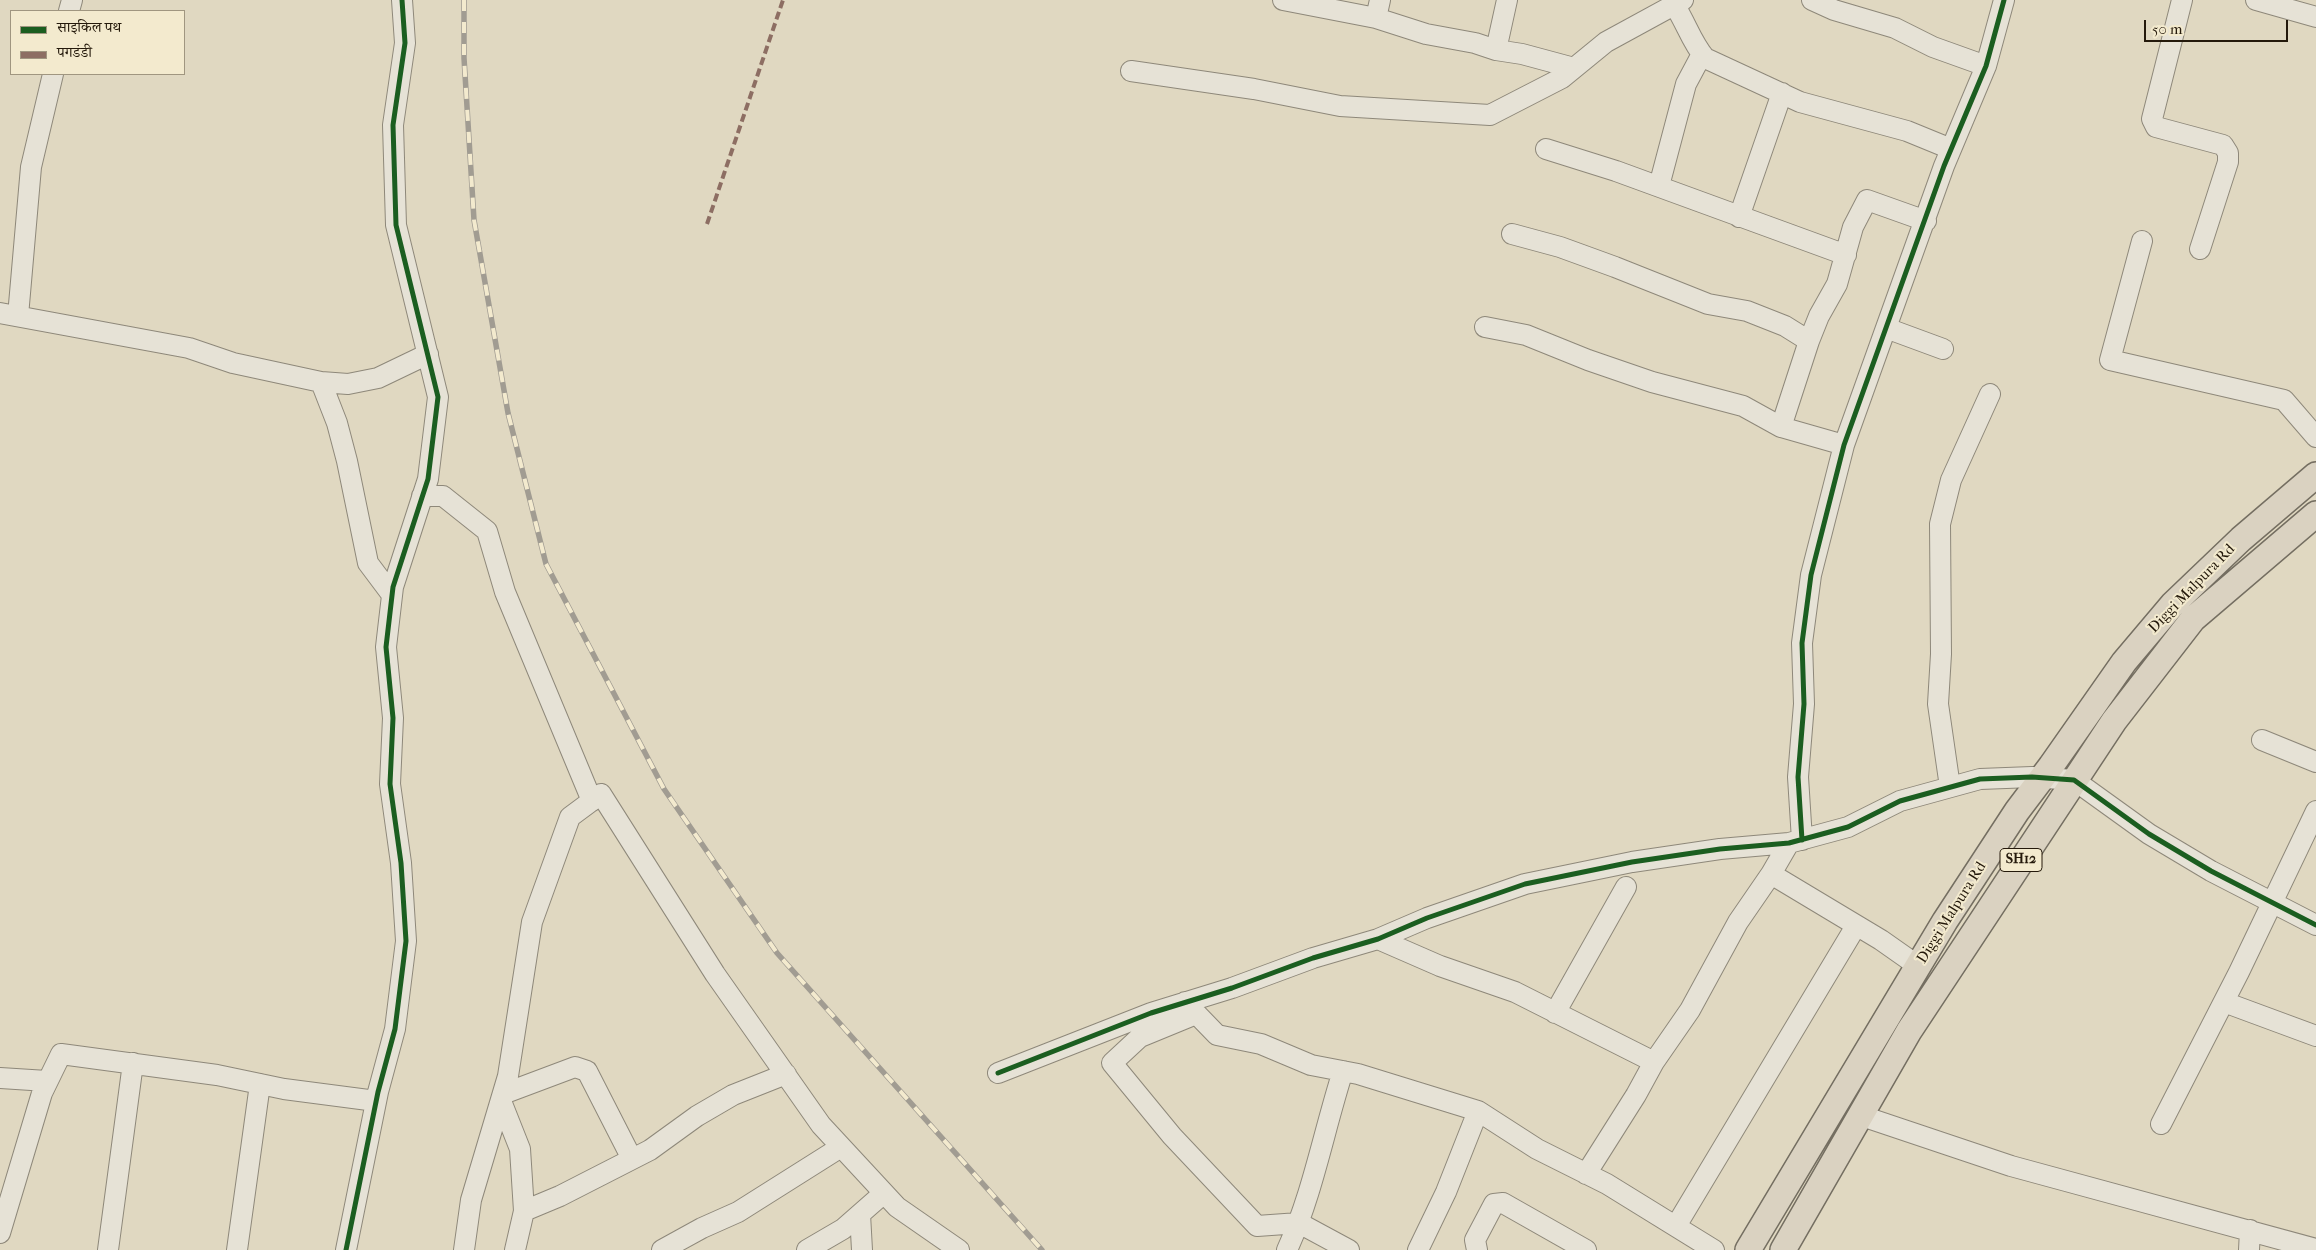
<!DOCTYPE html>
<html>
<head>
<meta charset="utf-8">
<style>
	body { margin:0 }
	#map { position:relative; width:2316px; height:1250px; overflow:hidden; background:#e0d8c1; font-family:"IM FELL French Canon","Noto Serif Devanagari",serif }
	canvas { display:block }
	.legend { position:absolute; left:10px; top:10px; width:175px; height:65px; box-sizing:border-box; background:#f3eace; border:1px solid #a09680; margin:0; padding:6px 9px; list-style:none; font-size:15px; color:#24190b }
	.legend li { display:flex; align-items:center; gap:10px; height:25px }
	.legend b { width:25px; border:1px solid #a09680 }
	.scale { position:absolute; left:2144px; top:20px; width:144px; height:22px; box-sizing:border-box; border:2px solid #24190b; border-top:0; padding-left:6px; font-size:15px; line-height:18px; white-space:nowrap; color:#24190b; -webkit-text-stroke:4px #f3eace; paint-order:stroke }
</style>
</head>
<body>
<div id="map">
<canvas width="2316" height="1250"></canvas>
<ul class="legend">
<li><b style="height:6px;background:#1b5e20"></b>साइकिल पथ</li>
<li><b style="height:6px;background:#8d6e63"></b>पगडंडी</li>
</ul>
<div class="scale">50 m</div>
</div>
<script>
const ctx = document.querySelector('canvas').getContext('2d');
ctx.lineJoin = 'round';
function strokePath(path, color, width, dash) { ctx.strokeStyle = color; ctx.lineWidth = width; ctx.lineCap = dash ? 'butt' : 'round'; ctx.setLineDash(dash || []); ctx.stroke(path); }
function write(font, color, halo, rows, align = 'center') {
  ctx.font = font + ' "IM FELL French Canon",serif'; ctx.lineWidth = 4; ctx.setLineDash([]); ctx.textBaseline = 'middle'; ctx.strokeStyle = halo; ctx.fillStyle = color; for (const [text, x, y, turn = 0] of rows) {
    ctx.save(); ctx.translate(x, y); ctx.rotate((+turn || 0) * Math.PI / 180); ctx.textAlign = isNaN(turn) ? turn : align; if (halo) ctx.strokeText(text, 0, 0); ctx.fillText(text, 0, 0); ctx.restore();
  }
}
const minor = new Path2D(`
	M1283,0L1376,18L1426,34L1475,43L1496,50L1522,54L1574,68
	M1812,0L1834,10L1895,28L1933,47L1986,66
	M2182,0L2152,119L2156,127L2223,145L2228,153V162L2200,249
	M2256,0L2316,17
	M1675,6C1686,23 1692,43 1705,58L1800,102L1907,131L1951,149
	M69,11L72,0
	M1376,18L1380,0
	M1496,50L1507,0
	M1131,71L1254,89L1340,106L1490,115L1562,78L1606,42L1683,0
	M1546,149L1616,171L1846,255
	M1659,186L1686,84L1702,54
	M1739,217L1782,93
	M1512,234L1560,247L1615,267L1708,304L1747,311L1785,326L1809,341
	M2142,241L2110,360L2284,400L2316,437
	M0,313L189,348L233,363L321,382L337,423L347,461L368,563L392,595
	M18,316L31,167L53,74
	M1485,327L1526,335L1588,360L1652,382L1743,406L1781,427L1844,445
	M1886,328L1943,349
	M321,382L348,384L378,378L428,354
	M1781,427L1809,341L1819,316L1837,284L1853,227L1867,200L1926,221
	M422,496H443L487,531L505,592L592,801
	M2262,740L2316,762
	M1950,787L1938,704L1941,654L1940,524L1951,480L1990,394
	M1802,840L1798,777L1804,704L1802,643L1811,575L1844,445L1944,166L1986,66L2004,0
	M1789,843L1771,874L1881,940L1918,966
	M1378,939L1440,966L1515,992L1654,1062L1690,1010L1738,922L1771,874
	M1185,1002L1217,1035L1261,1044L1311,1065L1358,1074L1478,1111L1537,1149L1607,1184L1714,1250
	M2224,1002L2316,1036
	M1555,1013L1626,887
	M1196,1014L1140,1037L1112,1063L1172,1136L1257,1226L1299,1223L1349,1250
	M998,1073L1151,1013L1232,988L1313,958L1378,939L1427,918L1525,884L1632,862L1720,849L1789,843L1848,827L1900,801L1980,779L2032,777L2074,780L2149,834L2211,871L2316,925
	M0,1078L47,1081
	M503,1094L575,1067L587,1071L632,1159
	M501,1101L520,1149L524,1211L515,1250
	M1859,1115L2011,1166L2316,1249
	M2161,1124L2239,972L2316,811
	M1586,1174L1636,1095L1654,1062
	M524,1211L560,1196L650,1150L697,1116L733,1095L786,1074
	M860,1214L862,1250
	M1676,1226L1856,926
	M0,1233L42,1093L61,1054L217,1075L284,1089L376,1101
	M108,1250L133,1063
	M237,1250L260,1084
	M346,1250L378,1092L395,1029L406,941L401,863L390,784L393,718L386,647L393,587L428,479L438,397L396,225L393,125L405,43L402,0
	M464,1250L471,1200L508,1076L532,922L570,817L601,794L715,974L821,1125L897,1207L959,1250
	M662,1250L702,1228L738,1212L841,1147
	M807,1250L843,1229L884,1193
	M1287,1250C1313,1193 1324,1130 1343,1071
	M1418,1250L1446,1192L1478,1111
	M1477,1250L1475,1240L1494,1204L1503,1203L1586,1250
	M2249,1250L2250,1230`);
const major = new Path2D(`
	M1748,1250L1945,921L2017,811L2051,766L2124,662L2173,604L2241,539L2316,475
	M1783,1250L1909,1031L2114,721L2193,619L2316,514`);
strokePath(minor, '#8e887a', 22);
strokePath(major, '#746e61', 28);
strokePath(minor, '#e6e2d6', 20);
strokePath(major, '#dad2c1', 25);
const rail = new Path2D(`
	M464,0V58L474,220L508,413L546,564L664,789L777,953L1042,1250`);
strokePath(rail, '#a19c92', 5.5);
strokePath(rail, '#f3eace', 4, [11]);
strokePath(new Path2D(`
	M707,224L783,0`), '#8d6e63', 4, [8, 4]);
strokePath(new Path2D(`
	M1802,840L1798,777L1804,704L1802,643L1811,575L1844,445L1944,166L1986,66L2004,0
	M998,1073L1151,1013L1232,988L1313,958L1378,939L1427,918L1525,884L1632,862L1720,849L1789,843L1848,827L1900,801L1980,779L2032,777L2074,780L2149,834L2211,871L2316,925
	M346,1250L378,1092L395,1029L406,941L401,863L390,784L393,718L386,647L393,587L428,479L438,397L396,225L393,125L405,43L402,0`), '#1b5e20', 5);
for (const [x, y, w] of [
	[2021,860,42]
]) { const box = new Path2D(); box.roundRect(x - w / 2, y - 11.5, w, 23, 4); ctx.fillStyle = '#f3eace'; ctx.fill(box); strokePath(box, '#24190b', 1); }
write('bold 14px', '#24190b', null, [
	["SH12",2021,860]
]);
write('15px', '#24190b', '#f3eace', [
	["Diggi Malpura Rd",2192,589,-46],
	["Diggi Malpura Rd",1952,913,-58]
]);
</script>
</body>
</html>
